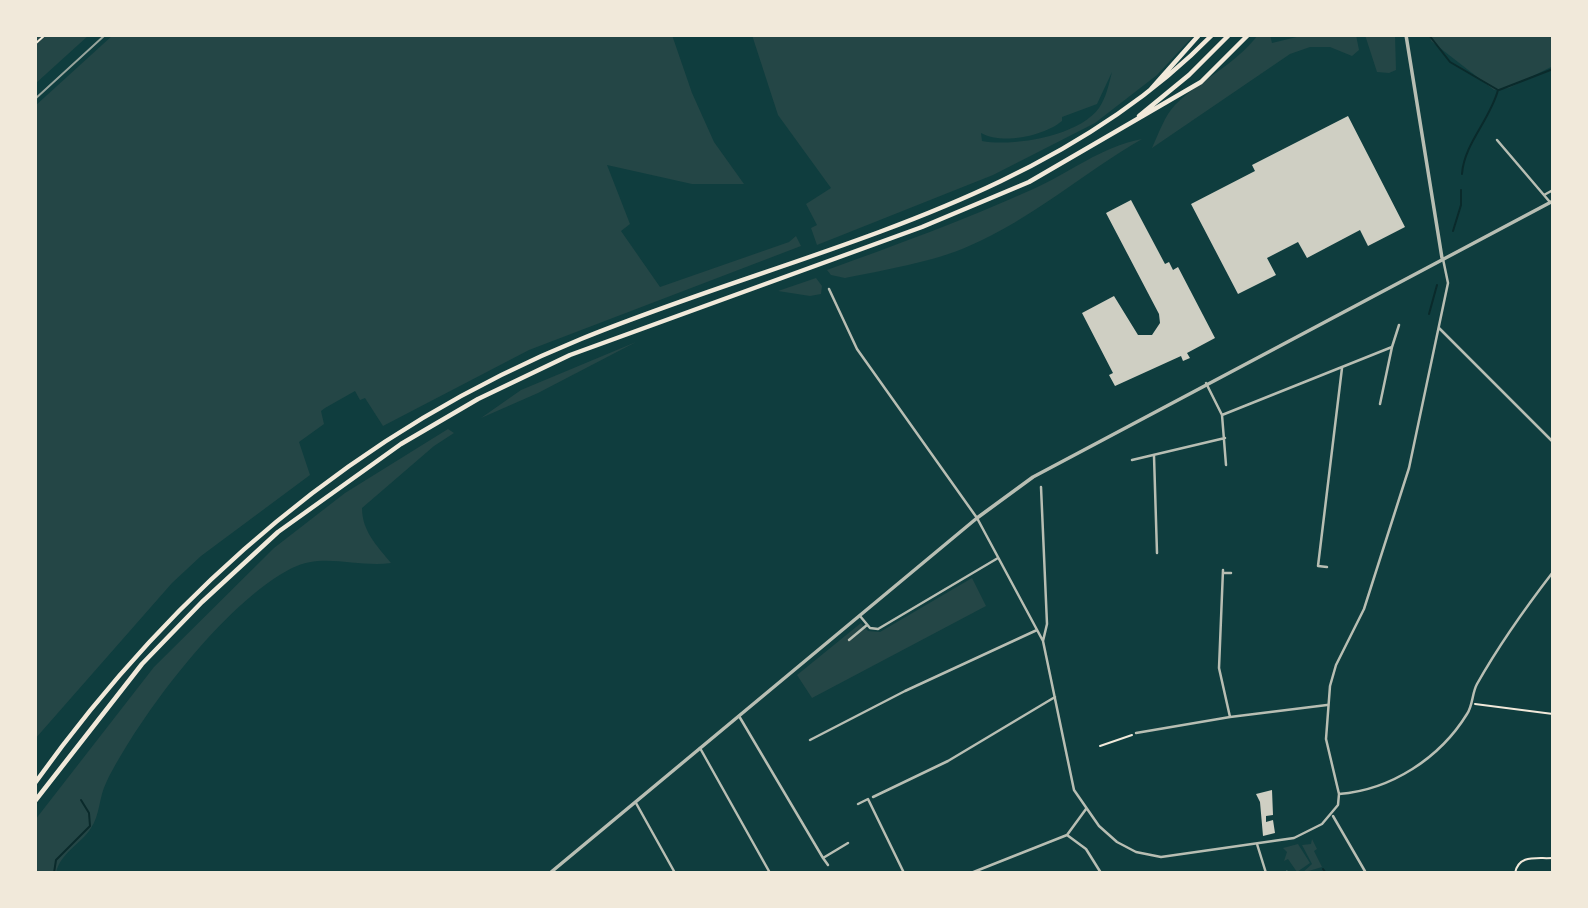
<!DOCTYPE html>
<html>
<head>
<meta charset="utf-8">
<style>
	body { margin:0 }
	#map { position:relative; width:1588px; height:908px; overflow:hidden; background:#0f3d3e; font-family:"Space Grotesk",sans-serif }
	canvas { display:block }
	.frame { position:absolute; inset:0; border:37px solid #f1e9da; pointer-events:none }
</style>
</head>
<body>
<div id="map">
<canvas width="1588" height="908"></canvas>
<div class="frame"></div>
</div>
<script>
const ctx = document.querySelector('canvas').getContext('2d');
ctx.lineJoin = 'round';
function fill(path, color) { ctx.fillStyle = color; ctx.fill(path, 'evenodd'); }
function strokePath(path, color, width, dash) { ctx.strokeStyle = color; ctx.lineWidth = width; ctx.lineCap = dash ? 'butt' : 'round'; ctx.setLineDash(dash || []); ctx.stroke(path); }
fill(new Path2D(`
	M35,35H89L35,84Z
	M113,35H672L692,93L714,142L744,184H692L607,165L630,224L621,231L660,287L789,242L796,236L801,246L529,350L383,426L365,398L360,400L355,391L325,408L321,411L324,424L299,442L310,475L201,556L172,583L35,739V106Z
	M752,35H1194L1157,75L1095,123L993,175L817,245L811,228L817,225L806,204L831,188L778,115ZM1112,72C1109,84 1106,98 1099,108C1079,136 1013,147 982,141L981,133C1002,145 1044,136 1062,121V117L1097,104Z
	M1258,35H1270L1272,43L1305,35H1356L1359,50L1352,56L1330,47H1310L1290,54L1152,148C1158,135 1165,115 1175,105C1201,79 1234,66 1258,35Z
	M1365,35H1395L1396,70L1389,73L1377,72Z
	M1430,35H1553V66L1509,88L1494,90L1431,41Z
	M1142,139C1083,173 1032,219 969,246C933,262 884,270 845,278L831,275L827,270C896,245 964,220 1031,190C1070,173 1100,147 1142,139Z
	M816,278L822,286L821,294L810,296L778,291Z
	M636,342L538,393L481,418L521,390Z
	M448,429L454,433L434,446L362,508C362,531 377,546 391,563C358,568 324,552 292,568C225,602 139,716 106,783C99,797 100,815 91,828C81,844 60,853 56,873H35V820L154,667L274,548L345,493Z
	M972,578L986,606L812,698L797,675L861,623L868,631L880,632Z
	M1312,839L1317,849L1314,851L1322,867L1302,873L1312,864L1302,845L1311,844Z
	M1298,844L1310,863L1297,872L1288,859L1284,861L1287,852L1283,848Z`), '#244646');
strokePath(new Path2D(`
	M1429,35L1450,62L1498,90C1490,120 1464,144 1462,174
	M1499,90L1553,69
	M1453,231L1461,205V190
	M1429,314L1437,285
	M1323,869L1326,873
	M54,873L56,860L90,826L89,813L81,800`), '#0a2a2b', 2);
fill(new Path2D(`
	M1348,116L1405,227L1368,246L1360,230L1307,258L1298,242L1267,258L1276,275L1238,294L1191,204L1255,171L1252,165Z
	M1131,200L1165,264L1169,262L1173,270L1178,267L1215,338L1187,353L1190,358L1183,361L1181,356L1115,386L1109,375L1113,373L1082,313L1114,296L1138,335H1152L1160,323L1159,314L1106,213Z
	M1272,790L1273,815L1266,816V822L1273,820L1275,833L1263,836L1260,802L1256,794Z`), '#cfcfc3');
strokePath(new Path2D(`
	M35,44L45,35
	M1475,704L1553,714
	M1100,746L1132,735
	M1515,873C1519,854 1536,859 1553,858`), '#f1e9da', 2);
strokePath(new Path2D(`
	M1497,140L1549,201
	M1544,195L1553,190
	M829,289L857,349L977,518L1043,641L1074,790L1099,826L1117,842L1136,852L1161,857L1294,838L1322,824L1338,805L1339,794L1326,739L1330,686L1336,665L1364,609L1409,468L1448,283L1443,259
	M1439,328L1553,442
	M1206,383L1222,415L1226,465
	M1380,404L1392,347
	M1222,415L1392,347L1399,325
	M1154,456L1157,553
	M1132,460L1225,438
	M1041,487L1047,624L1043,641
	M1327,567L1318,566L1342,368
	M1223,570L1219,668L1230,717
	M1223,573H1231
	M860,616L870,628L878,629L998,558
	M849,640L867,625
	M739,716L823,858L848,843
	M1136,733L1230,717L1327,705
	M810,740L905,691L1037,630
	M700,748L770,873
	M1339,794C1391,790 1440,758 1467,714C1473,705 1472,693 1477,684C1499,645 1526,607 1553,572
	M873,797L948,761L1055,697
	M636,803L675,873
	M858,804L868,799L904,873
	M1333,816L1366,873
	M1067,835L1086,849L1101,873
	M1257,844L1266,873
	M823,858L828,865
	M971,873L1067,835L1086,809
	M1284,873L1287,872`), '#b8beb3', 2.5);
strokePath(new Path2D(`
	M1406,35L1442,258
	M550,873L977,518L1033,477L1553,201`), '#b8beb3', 3.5);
strokePath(new Path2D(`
	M1151,89L1199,35
	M1139,116L1189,75L1229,35
	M35,783C175,587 357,430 581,339C798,250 1043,208 1212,35
	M35,801L142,664L202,602L278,532L401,444L478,399L570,355L922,227L1029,182L1201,82L1248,35`), '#f1e9da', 4.5);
strokePath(new Path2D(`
	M35,99L105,35`), '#97a49c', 2);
</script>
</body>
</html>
